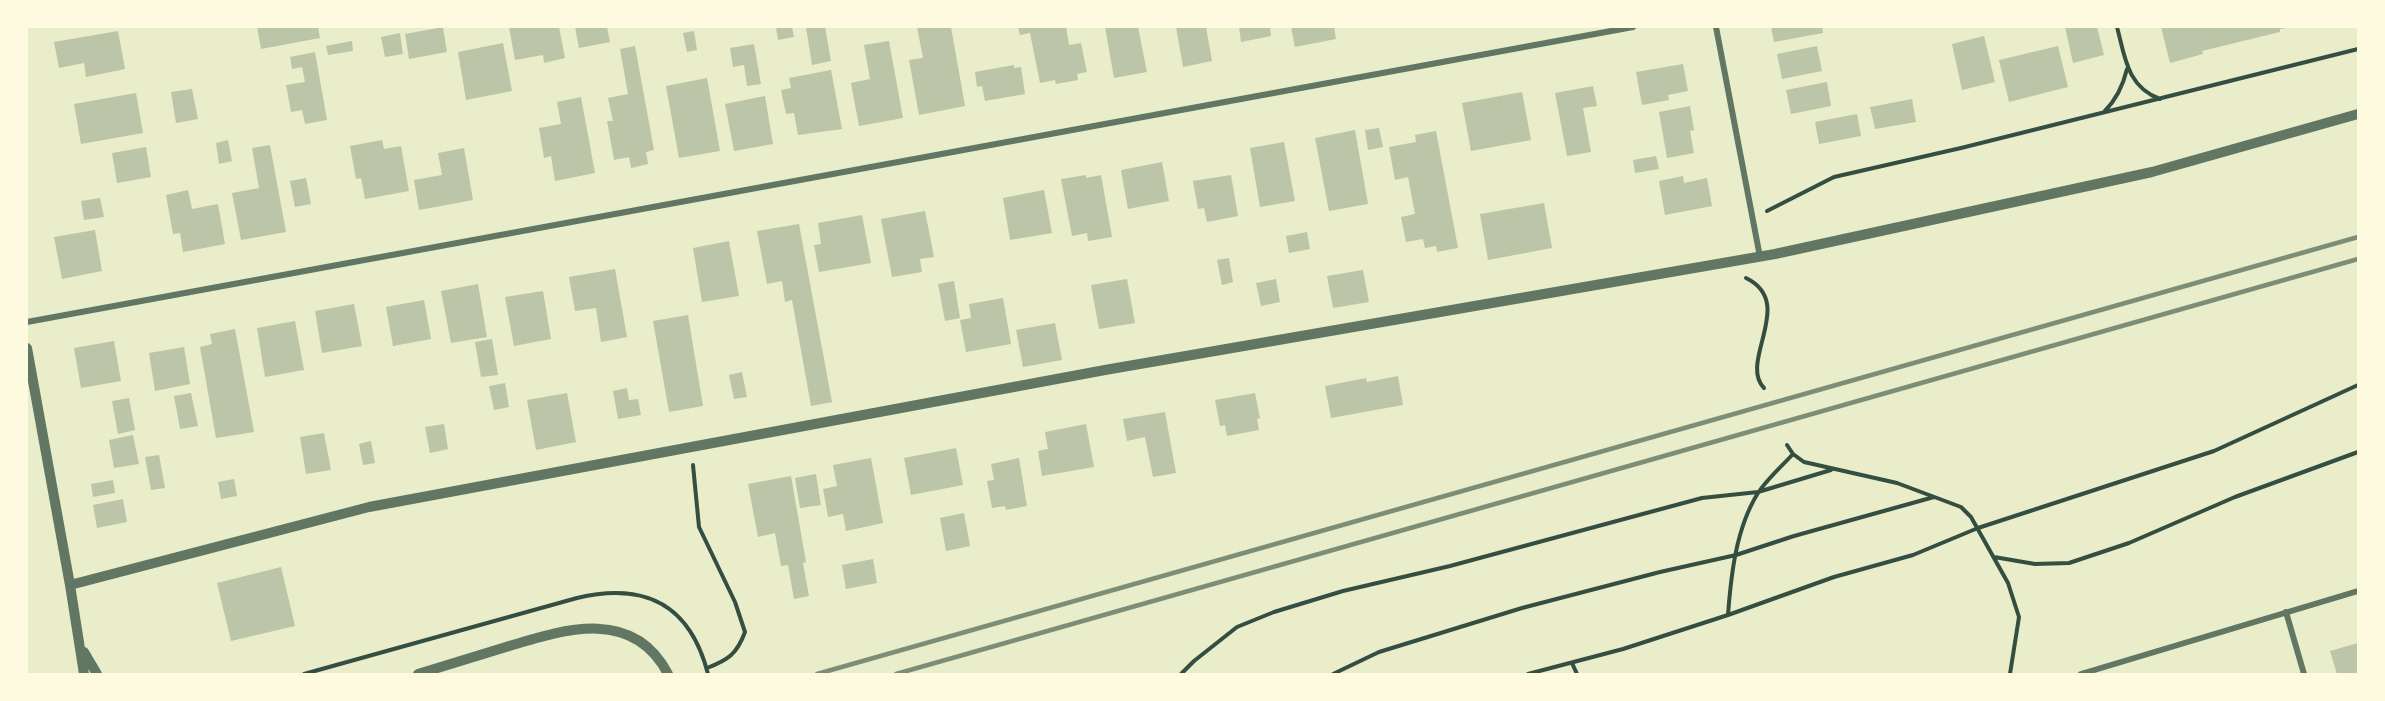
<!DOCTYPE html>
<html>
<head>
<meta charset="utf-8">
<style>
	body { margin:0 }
	#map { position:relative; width:2385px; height:701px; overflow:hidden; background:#e9edc9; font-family:Cabin,sans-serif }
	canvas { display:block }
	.frame { position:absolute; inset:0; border:28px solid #fefae0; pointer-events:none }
</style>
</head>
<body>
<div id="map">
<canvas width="2385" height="701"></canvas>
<div class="frame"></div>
</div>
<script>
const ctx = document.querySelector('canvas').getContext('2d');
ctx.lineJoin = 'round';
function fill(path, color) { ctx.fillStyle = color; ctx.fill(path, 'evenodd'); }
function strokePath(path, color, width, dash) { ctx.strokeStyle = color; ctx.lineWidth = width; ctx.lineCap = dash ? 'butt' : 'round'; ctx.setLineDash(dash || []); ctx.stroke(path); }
fill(new Path2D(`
	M257,27H318L320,38L261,49Z
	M443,27L447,52L409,59L405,34Z
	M509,27H559L565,58L544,63L543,55L515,60Z
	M575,27H607L610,42L579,48Z
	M776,27H792L794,37L778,40Z
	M806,27H825L831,61L812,65Z
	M917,27H951L965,106L919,115L909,60L923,58Z
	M1018,27H1066L1069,45L1081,43L1087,72L1077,74L1078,80L1056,84L1055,80L1040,83L1030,33L1020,35Z
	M1105,27H1138L1147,72L1114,78Z
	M1176,27H1206L1212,61L1183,67Z
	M1239,27H1270L1271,36L1241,42Z
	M1291,27H1334L1336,39L1295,47Z
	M1771,27H1822L1823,33L1774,42Z
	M2065,27H2097L2104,55L2073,63Z
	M2161,27H2286V28L2280,29V32L2202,51L2203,54L2170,63Z
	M118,31L125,69L86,77L84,63L59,68L54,42Z
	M694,31L697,50L687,52L683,33Z
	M400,33L403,54L385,57L381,37Z
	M1984,36L1995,82L1962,90L1952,44Z
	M352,41L353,51L328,55L326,46Z
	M889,41L903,118L859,126L851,83L870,79L864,45Z
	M503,43L512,91L466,100L458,52Z
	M754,44L761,84L747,86L744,65L733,67L730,48Z
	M635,46L654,150L646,152L648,164L631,168L629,157L614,160L607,121H613L608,98L628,94L620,49Z
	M1817,46L1822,71L1782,79L1777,54Z
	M2058,46L2068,87L2009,102L1999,60Z
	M315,52L327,120L305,124L302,110L291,112L286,85L305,82L302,67L292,69L290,57Z
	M1683,64L1688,91L1668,95L1669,100L1642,105L1636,72Z
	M1014,65V68L1021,67L1025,94L985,101L982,86L977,87L975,72Z
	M831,70L842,129L798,135L794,113L786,114L781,90L791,88L789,78Z
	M707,78L720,151L679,158L666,86Z
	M1827,82L1831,106L1791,114L1786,90Z
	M1593,86L1597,106L1583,108L1591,152L1567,156L1555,93Z
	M192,89L198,119L176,123L171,92Z
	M1522,92L1531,140L1471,151L1462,103Z
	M136,93L143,133L81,144L74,104Z
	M765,96L773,144L734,151L725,104Z
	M581,97L595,173L555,181L551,156L544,158L539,128L561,124L557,102Z
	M1912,99L1916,122L1875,129L1870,107Z
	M1690,106L1694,130L1690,131L1694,153L1667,158L1659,112Z
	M1857,114L1861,136L1819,144L1815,122Z
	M1379,128L1383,147L1368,150L1365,130Z
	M1355,130L1368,204L1329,211L1315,138Z
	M1436,131L1458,248L1437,252L1436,246L1425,248L1423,239L1406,242L1401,217L1415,214L1408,177L1395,180L1389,147L1416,142L1415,135Z
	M228,140L232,161L219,164L216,143Z
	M382,140L384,149L401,146L409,191L365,199L361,178L356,179L350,146Z
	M1284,142L1295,201L1260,207L1250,148Z
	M270,145L286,232L241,240L232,193L259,188L252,148Z
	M146,147L151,177L117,183L112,153Z
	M464,148L473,200L419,210L414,180L442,175L438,153Z
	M1656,156L1659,169L1635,173L1633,160Z
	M1162,162L1169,201L1128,209L1121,170Z
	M1086,175V178L1101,175L1112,237L1088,241L1087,233L1072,236L1061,179Z
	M1231,175L1238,216L1207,222L1204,208L1198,209L1193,181Z
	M1683,176L1684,183L1707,178L1712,206L1665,215L1659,181Z
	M306,178L311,204L295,207L290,181Z
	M188,190L192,209L218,204L225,244L183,252L180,233L173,234L166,195Z
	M1044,190L1052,233L1010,240L1003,198Z
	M100,198L104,217L84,220L81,201Z
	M1544,203L1552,248L1488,260L1480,214Z
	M925,211L934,257L920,259L922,272L892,277L881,219Z
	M862,215L871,263L819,272L814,245L821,244L818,223Z
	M799,224L832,402L811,406L792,300L785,302L782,281L767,284L757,231Z
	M95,230L102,271L62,279L54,237Z
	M1307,232L1310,249L1289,253L1286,236Z
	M729,241L739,296L702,302L693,248Z
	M1229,258L1233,282L1222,285L1217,260Z
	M615,269L627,337L601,342L596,308L575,311L569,277Z
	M1363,270L1369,302L1333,308L1327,276Z
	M1127,279L1135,323L1099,329L1091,285Z
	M1276,279L1280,302L1261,306L1256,283Z
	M954,281L960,318L945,321L938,284Z
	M478,284L487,337L451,343L441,291Z
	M543,291L551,339L514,346L505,297Z
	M1003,298L1011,344L966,352L960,320L971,318L969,304Z
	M424,300L431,339L393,346L386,307Z
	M354,304L362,346L322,353L315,311Z
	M688,315L703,406L669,412L653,321Z
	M295,321L304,370L265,377L257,328Z
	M1055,323L1062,360L1023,367L1016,330Z
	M235,329L254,432L216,438L200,347L212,344L210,334Z
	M492,339L498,375L481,377L475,342Z
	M114,341L121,381L81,388L74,348Z
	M184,347L190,384L155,391L149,353Z
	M742,372L747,397L734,399L729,375Z
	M1398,376L1403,405L1331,418L1325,386L1366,378L1367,382Z
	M505,383L509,407L494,410L489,386Z
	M627,388L629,400L638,399L641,415L618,419L613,391Z
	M191,393L198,426L180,429L174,396Z
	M567,393L576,442L536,450L527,400Z
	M1255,393L1260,418L1257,419L1259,430L1227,436L1225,425L1220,426L1215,400Z
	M129,398L135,430L118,434L112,401Z
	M1165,412L1176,473L1153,477L1145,437L1127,441L1123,419Z
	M444,424L448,449L430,453L425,427Z
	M1086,424L1094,467L1042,476L1038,451L1048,449L1045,432Z
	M324,433L331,470L306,474L300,437Z
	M133,435L139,464L114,468L109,440Z
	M371,441L375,463L363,465L359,444Z
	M956,448L963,485L911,495L904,458Z
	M159,455L165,488L151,490L145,457Z
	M871,458L883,523L846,531L843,514L828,517L823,489L837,486L833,465Z
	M1019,458L1027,506L1006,510L1005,506L992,508L987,481L994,480L991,464Z
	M816,474L821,505L800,508L795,478Z
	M791,476L806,562L803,563L809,596L794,599L788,565L781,566L775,533L758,537L748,484Z
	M234,479L237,496L221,499L218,482Z
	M113,480L115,493L93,497L91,484Z
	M123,499L127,522L97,528L93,505Z
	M964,513L970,546L946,551L940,518Z
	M873,559L877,583L846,589L842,565Z
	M281,567L295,626L231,641L217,583Z
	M2358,643V674H2337L2330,651Z`), '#bcc5a7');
strokePath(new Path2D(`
	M2117,27C2125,57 2127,87 2160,99
	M2104,112C2117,99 2123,86 2127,69
	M1767,211L1834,177L1961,148L2358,49
	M1746,278C1797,303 1738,361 1764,388
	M1787,445L1793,454L1804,462L1897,483L1961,507L1971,517L2008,583L2019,617L2010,674
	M693,465L699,527L735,602L745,632C737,654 728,660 707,668
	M1994,557L2035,564L2069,563L2129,543L2235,497L2358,452
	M1728,615C1731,575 1736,528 1758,493C1767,479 1782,466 1793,454
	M1572,663L1577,674
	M304,674L577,598C645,582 690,604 708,674
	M1181,674L1194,661L1237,627L1274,612L1343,591L1450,566L1702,498L1758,492L1831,470
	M1333,674L1379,652L1522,608L1660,572L1736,555L1794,536L1934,497
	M1528,674L1623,649L1728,615L1834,577L1913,555L1978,528L2214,451L2358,385`), '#344e41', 4);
strokePath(new Path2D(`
	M1716,27L1760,257
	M27,322L1633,27
	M2286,612L2304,674
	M2081,674L2358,591`), '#617663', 6);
strokePath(new Path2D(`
	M27,348L70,585L84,674
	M70,585L369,507L1105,370L1775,254L2152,172L2358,114
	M84,652L97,674
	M418,674C447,665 476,656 506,647C562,630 633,606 668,674`), '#617663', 10);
strokePath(new Path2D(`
	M817,674L2358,237
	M896,674L2358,259`), '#7c8e77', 4.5);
</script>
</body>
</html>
